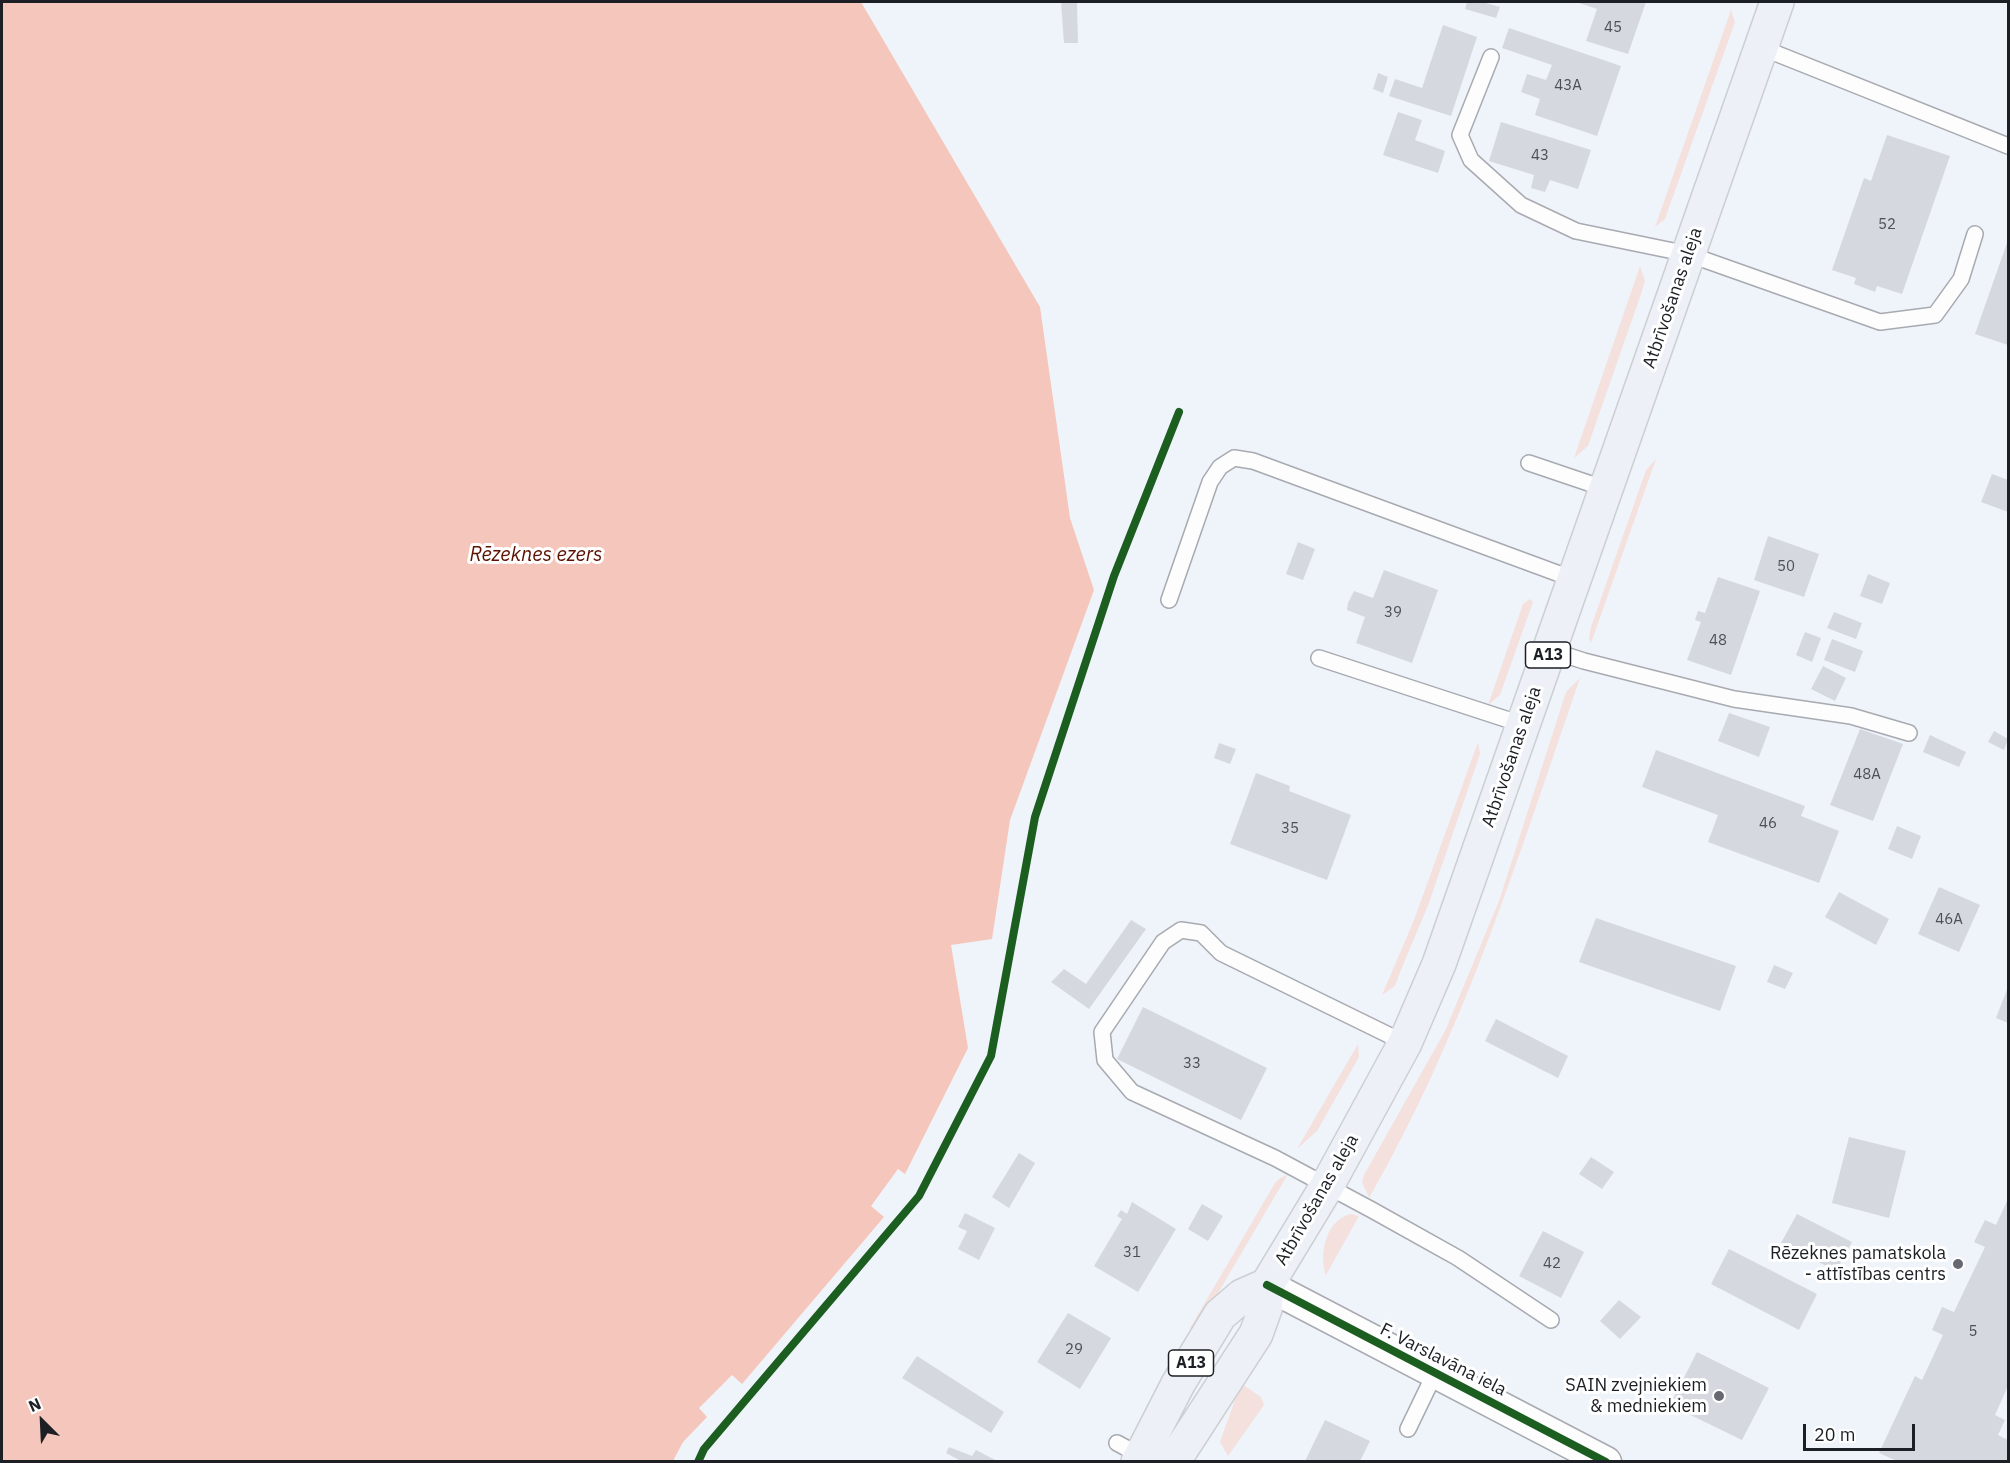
<!DOCTYPE html>
<html>
<head>
<meta charset="utf-8">
<style>
	body { margin:0 }
	#map { position:relative; width:2010px; height:1463px; overflow:hidden; background:#eff3fa; font-family:"IBM Plex Sans",sans-serif }
	canvas { display:block }
	.frame { position:absolute; inset:0; border:3px solid #1c1f24; pointer-events:none }
	.north { position:absolute; left:12px; top:1391px; width:60px; height:60px; -webkit-text-stroke:4px #fff; paint-order:stroke; rotate:336deg; font-size:16px; font-weight:700; line-height:24px; text-align:center; color:#1c1f24 }
	.north::after { content:''; display:block; margin:auto; width:21px; height:27px; background:#1c1f24; clip-path:polygon(50% 0,100% 100%,50% 72%,0 100%) }
	.scale { position:absolute; left:1803px; top:1424px; width:112px; height:27px; box-sizing:border-box; border:3px solid #1c1f24; border-top:0; padding-left:8px; font-size:18px; line-height:21px; white-space:nowrap; color:#1c1f24; -webkit-text-stroke:4px #fff; paint-order:stroke }
</style>
</head>
<body>
<div id="map">
<canvas width="2010" height="1463"></canvas>
<div class="frame"></div>
<div class="north">N</div>
<div class="scale">20 m</div>
</div>
<script>
const ctx = document.querySelector('canvas').getContext('2d');
ctx.lineJoin = 'round';
function fill(path, color) { ctx.fillStyle = color; ctx.fill(path, 'evenodd'); }
function strokePath(path, color, width, dash) { ctx.strokeStyle = color; ctx.lineWidth = width; ctx.lineCap = dash ? 'butt' : 'round'; ctx.setLineDash(dash || []); ctx.stroke(path); }
function write(font, color, halo, rows, align = 'center') {
  ctx.font = font + ' "IBM Plex Sans",sans-serif'; ctx.lineWidth = 6; ctx.setLineDash([]); ctx.textBaseline = 'middle'; ctx.strokeStyle = halo; ctx.fillStyle = color; for (const [text, x, y, turn = 0] of rows) {
    ctx.save(); ctx.translate(x, y); ctx.rotate((+turn || 0) * Math.PI / 180); ctx.textAlign = isNaN(turn) ? turn : align; if (halo) ctx.strokeText(text, 0, 0); ctx.fillText(text, 0, 0); ctx.restore();
  }
}
fill(new Path2D(`
	M1731,10L1735,22L1665,219L1655,227Z
	M1640,266L1645,281L1641,294L1588,446L1574,458Z
	M1656,459L1591,643L1589,638L1591,627L1646,470Z
	M1530,599L1533,602L1500,695L1488,705L1523,604Z
	M1580,678C1519,855 1463,1035 1369,1198L1362,1182L1364,1175L1445,1031L1499,901L1566,692Z
	M1478,742L1480,754L1429,903L1401,970L1395,986L1382,995L1414,920Z
	M1358,1044L1359,1057L1317,1131L1297,1149Z
	M1288,1174L1194,1334L1190,1328L1275,1183L1279,1179Z
	M1351,1214L1359,1216L1326,1275C1318,1253 1327,1219 1351,1214Z
	M1240,1386H1245L1261,1397L1264,1405L1228,1456L1220,1442Z`), '#f4e1de');
fill(new Path2D(`
	M2,2H861L1040,307L1070,518L1094,590L1010,820L992,939L951,945L968,1048L905,1174L898,1169L871,1206L884,1217L742,1384L732,1375L699,1408L707,1417L683,1442L673,1461H2Z`), '#f5c6bb');
fill(new Path2D(`
	M1061,2L1077,3L1078,43H1064Z
	M1467,2H1482L1500,7L1496,18L1465,9Z
	M1576,2H1646L1628,54L1586,41L1597,9Z
	M1443,25L1477,37L1451,116L1389,96L1395,79L1422,88Z
	M1509,28L1621,66L1597,136L1535,115L1540,99L1521,92L1527,74L1546,80L1552,65L1502,48Z
	M1378,73L1388,77L1383,93L1373,89Z
	M1398,112L1422,120L1415,140L1445,151L1438,173L1383,155Z
	M1501,122L1591,150L1578,189L1550,180L1545,192L1531,188L1534,175L1489,161Z
	M1887,135L1950,156L1902,294L1877,286L1875,292L1854,284L1856,278L1832,270L1864,178L1871,181Z
	M2008,240V345L1975,334Z
	M1992,474L2008,480V512L1981,502Z
	M1768,536L1819,554L1804,597L1754,580Z
	M1298,542L1315,549L1303,580L1286,574Z
	M1384,570L1438,590L1412,663L1356,643L1365,617L1347,610L1348,603L1354,591L1373,598Z
	M1868,574L1890,583L1882,604L1860,596Z
	M1718,577L1760,591L1731,675L1687,660L1701,622L1695,620L1698,611L1705,613Z
	M1834,612L1862,623L1856,639L1827,628Z
	M1805,632L1821,638L1812,662L1796,655Z
	M1832,639L1863,651L1855,672L1824,660Z
	M1823,666L1846,678L1835,701L1811,689Z
	M1729,713L1770,727L1759,757L1718,741Z
	M1860,729L1903,744L1873,821L1830,805Z
	M1994,731L2008,739L2004,750L1988,742Z
	M1930,735L1966,752L1959,767L1923,752Z
	M1219,743L1236,749L1230,764L1214,758Z
	M1656,750L1805,806L1801,816L1839,831L1819,883L1708,842L1718,815L1642,787Z
	M1256,773L1290,786L1289,791L1351,815L1327,880L1230,844Z
	M1897,826L1921,836L1912,859L1888,849Z
	M1939,887L1980,905L1959,952L1918,934Z
	M1839,892L1889,919L1876,945L1825,917Z
	M1596,918L1736,966L1720,1011L1579,962Z
	M1131,920L1146,929L1089,1009L1051,982L1064,969L1086,984Z
	M1774,965L1793,973L1785,989L1767,982Z
	M2008,987V1023L1996,1018Z
	M1143,1007L1267,1068L1241,1120L1117,1059Z
	M1496,1019L1568,1056L1558,1078L1485,1041Z
	M1849,1137L1906,1151L1889,1218L1832,1203Z
	M1019,1153L1035,1163L1009,1208L992,1197Z
	M1591,1157L1614,1172L1602,1189L1579,1174Z
	M2008,1199V1386L1995,1415L2005,1420L1998,1435L2008,1440V1461H1897L1879,1453L1915,1376L1922,1380L1943,1335L1932,1330L1942,1307L1954,1312L1985,1247L1974,1242L1985,1220L1996,1225Z
	M1132,1202L1176,1229L1138,1292L1094,1266L1122,1219L1117,1216L1121,1210L1127,1214Z
	M1202,1204L1223,1216L1208,1241L1188,1229Z
	M965,1213L995,1228L979,1260L958,1249L967,1231L958,1227Z
	M1797,1214L1852,1242L1836,1271L1781,1243Z
	M1543,1231L1584,1252L1561,1298L1519,1276Z
	M1729,1249L1817,1294L1799,1330L1711,1284Z
	M1619,1300L1641,1317L1620,1339L1600,1321Z
	M1068,1313L1111,1338L1080,1389L1037,1362Z
	M1697,1352L1769,1388L1742,1440L1670,1405Z
	M917,1356L1004,1412L991,1433L902,1378Z
	M1325,1420L1370,1441L1360,1461H1305Z
	M949,1447L972,1456L976,1450L997,1461H961L946,1453Z`), '#d5d9df');
const service = new Path2D(`
	M1760,47L2008,146
	M1491,57L1460,135L1471,160L1521,205L1576,231L1688,254L1880,322L1935,315L1961,279L1975,234
	M1529,463L1606,489
	M1169,600L1210,482L1220,467L1234,458L1253,461L1573,579
	M1550,650L1584,661L1734,699L1851,716L1909,733
	M1319,658L1524,725
	M1405,1043L1221,953L1201,933L1181,930L1163,942L1102,1032L1105,1060L1132,1092L1275,1158L1372,1210L1458,1258L1551,1320
	M1408,1429L1435,1373
	M1117,1443L1141,1456`);
const minor = new Path2D(`
	M1267,1285L1606,1462`);
const primary = new Path2D(`
	M1138,1462L1178,1384L1220,1315L1242,1296L1267,1285
	M1173,1462L1256,1334L1265,1309L1267,1285L1327,1186L1405,1043L1439,964L1777,2`);
strokePath(service, '#a7aab0', 18);
strokePath(minor, '#a7aab0', 33);
strokePath(primary, '#ccced2', 36);
strokePath(service, '#fdfdfe', 15);
strokePath(minor, '#fdfdfe', 30);
strokePath(primary, '#edf1f7', 33);
strokePath(new Path2D(`
	M1267,1285L1606,1462
	M698,1462L704,1449L919,1196L991,1056L1035,817L1114,576L1179,412`), '#1b5e20', 8);
for (const [x, y, r, color] of [
	[1958,1264,6,"#66696f"],
	[1719,1396,6,"#66696f"]
]) { const dot = new Path2D(); dot.arc(x, y, r, 0, 2 * Math.PI); ctx.fillStyle = color; ctx.fill(dot); strokePath(dot, '#fff', 2); }
write('15px', '#4d5056', null, [
	["45",1613,28],
	["43A",1568,86],
	["43",1540,156],
	["52",1887,225],
	["50",1786,567],
	["39",1393,613],
	["48",1718,641],
	["48A",1867,775],
	["46",1768,824],
	["35",1290,829],
	["46A",1949,920],
	["33",1192,1064],
	["31",1132,1253],
	["42",1552,1264],
	["5",1973,1332],
	["29",1074,1350]
]);
for (const [x, y, w] of [
	[1548,655,45],
	[1191,1363,45]
]) { const box = new Path2D(); box.roundRect(x - w / 2, y - 13, w, 26, 4.5); ctx.fillStyle = '#fff'; ctx.fill(box); strokePath(box, '#1c1f24', 1.5); }
write('bold 16px', '#1c1f24', null, [
	["A13",1548,655],
	["A13",1191,1363]
]);
write('18px', '#1c1f24', '#fff', [
	["Atbrīvošanas aleja",1673,298,-71],
	["Atbrīvošanas aleja",1512,757,-71],
	["Atbrīvošanas aleja",1317,1200,-60],
	["F. Varslavāna iela",1443,1360,27]
]);
write('18px', '#1c1f24', '#fff', [
	["Rēzeknes pamatskola",1946,1254],
	["- attīstības centrs",1946,1275],
	["SAIN zvejniekiem",1707,1386],
	["& medniekiem",1707,1407]
], 'right');
write('italic 20px', '#5c1200', '#fff', [
	["Rēzeknes ezers",536,555]
]);
</script>
</body>
</html>
